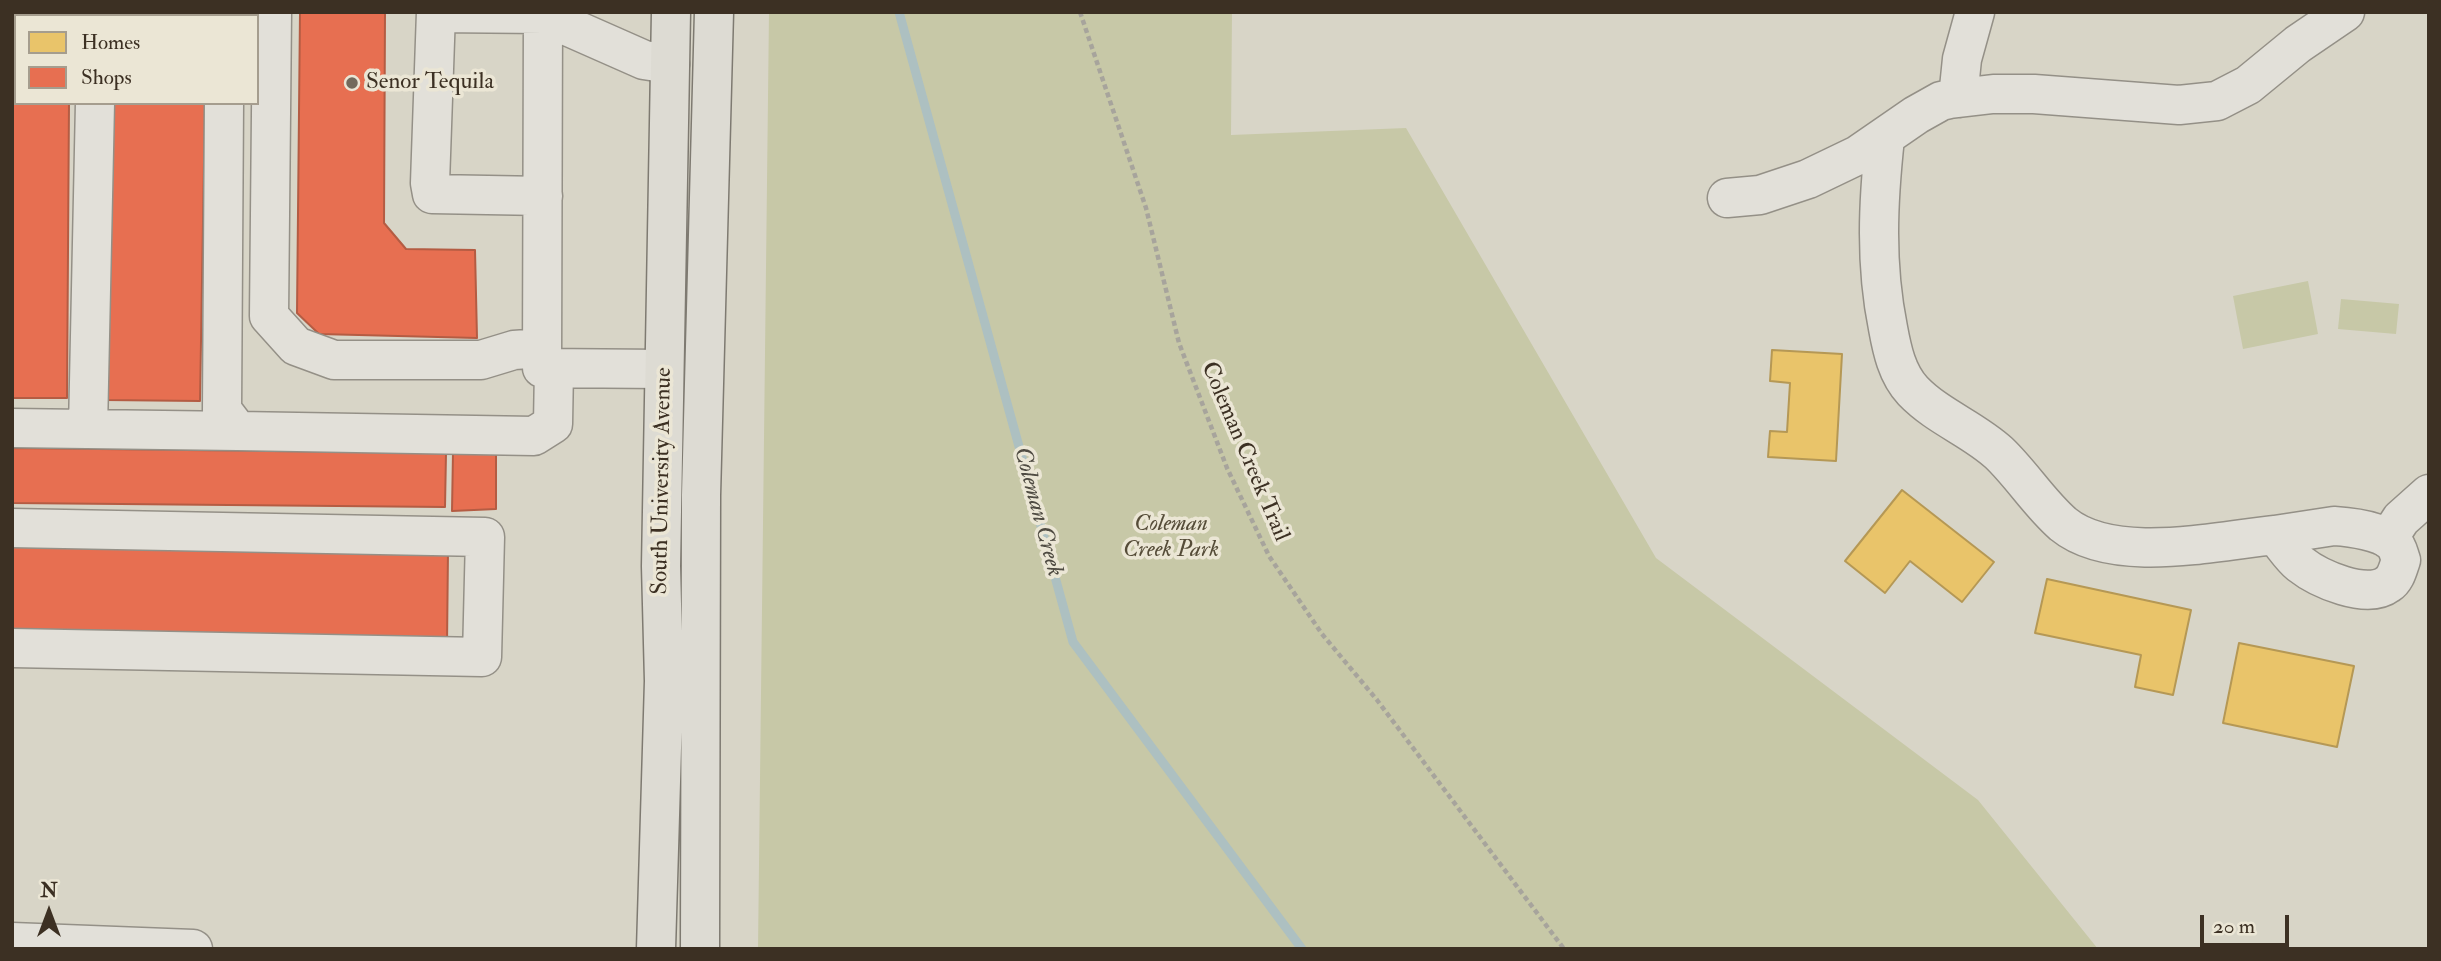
<!DOCTYPE html>
<html>
<head>
<meta charset="utf-8">
<style>
	body { margin:0 }
	#map { position:relative; width:2441px; height:961px; overflow:hidden; background:#d8d5c7; font-family:"IM FELL Double Pica",serif }
	canvas { display:block }
	.frame { position:absolute; inset:0; border:14px solid #3c3023; pointer-events:none }
	.legend { position:absolute; left:14px; top:14px; width:245px; height:91px; box-sizing:border-box; background:#ebe6d5; border:2px solid #a59d8e; margin:0; padding:9px 12px; list-style:none; font-size:21px; color:#3c3023 }
	.legend li { display:flex; align-items:center; gap:14px; height:35px }
	.legend b { width:35px; border:2px solid #a59d8e }
	.north { position:absolute; left:14px; top:877px; width:70px; height:70px; -webkit-text-stroke:5px #ebe6d5; paint-order:stroke; rotate:0deg; font-size:19px; font-weight:700; line-height:28px; text-align:center; color:#3c3023 }
	.north::after { content:''; display:block; margin:auto; width:24px; height:32px; background:#3c3023; clip-path:polygon(50% 0,100% 100%,50% 72%,0 100%) }
	.scale { position:absolute; left:2200px; top:915px; width:89px; height:32px; box-sizing:border-box; border:4px solid #3c3023; border-top:0; padding-left:9px; font-size:21px; line-height:24px; white-space:nowrap; color:#3c3023; -webkit-text-stroke:5px #ebe6d5; paint-order:stroke }
</style>
</head>
<body>
<div id="map">
<canvas width="2441" height="961"></canvas>
<div class="frame"></div>
<ul class="legend">
<li><b style="height:19px;background:#e9c46a"></b>Homes</li>
<li><b style="height:19px;background:#e76f51"></b>Shops</li>
</ul>
<div class="north">N</div>
<div class="scale">20 m</div>
</div>
<script>
const ctx = document.querySelector('canvas').getContext('2d');
ctx.lineJoin = 'round';
function fill(path, color) { ctx.fillStyle = color; ctx.fill(path, 'evenodd'); }
function strokePath(path, color, width, dash) { ctx.strokeStyle = color; ctx.lineWidth = width; ctx.lineCap = dash ? 'butt' : 'round'; ctx.setLineDash(dash || []); ctx.stroke(path); }
function write(font, color, halo, rows, align = 'center') {
  ctx.font = font + ' "IM FELL Double Pica",serif'; ctx.lineWidth = 7; ctx.setLineDash([]); ctx.textBaseline = 'middle'; ctx.strokeStyle = halo; ctx.fillStyle = color; for (const [text, x, y, turn = 0] of rows) {
    ctx.save(); ctx.translate(x, y); ctx.rotate((+turn || 0) * Math.PI / 180); ctx.textAlign = isNaN(turn) ? turn : align; if (halo) ctx.strokeText(text, 0, 0); ctx.fillText(text, 0, 0); ctx.restore();
  }
}
fill(new Path2D(`
	M769,12H1232L1231,135L1406,128L1656,558L1978,800L2098,949H758Z
	M2308,281L2318,334L2243,349L2233,296Z
	M2341,299L2399,304L2396,334L2338,329Z`), '#c7c8a7');
const homes = new Path2D(`
	M1772,350L1842,354L1836,461L1768,457L1770,431L1787,432L1790,383L1770,381Z
	M1902,490L1994,562L1962,602L1910,561L1885,593L1845,561Z
	M2047,579L2191,610L2173,695L2135,687L2141,655L2035,633Z
	M2239,643L2354,666L2337,747L2223,723Z`);
fill(homes, '#e9c46a');
strokePath(homes, '#b59855', 2);
const shops = new Path2D(`
	M12,12H70V16H16V103H69L67,398H12Z
	M111,12H206V16H111Z
	M300,12H385L384,223L406,249L475,250L477,338L319,334L297,313Z
	M109,103H205L200,401L105,400Z
	M12,448L446,453L445,507L12,503Z
	M453,452L496,453V509L452,511Z
	M12,544L448,550L447,645L12,639Z`);
fill(shops, '#e76f51');
strokePath(shops, '#b45c43', 2);
strokePath(new Path2D(`
	M899,12L1073,642L1302,949`), '#adc0c1', 9);
const minor = new Path2D(`
	M272,12L269,316L296,346L334,360H481L514,350L542,348
	M436,12L430,183L432,194L543,196
	M564,12L567,26L644,60L670,64
	M436,13L543,14L544,12
	M563,15L543,14L542,368L664,369
	M96,16L97,12
	M224,16V12
	M1958,98L1962,59L1975,12
	M224,103L222,410L238,431L534,436L553,424L554,368
	M1885,138C1878,202 1875,264 1888,328C1892,350 1897,374 1913,391C1938,417 1973,429 1999,453C2022,475 2039,503 2063,524C2113,565 2215,541 2275,535
	M1727,198L1760,195L1808,179L1858,155L1916,115L1941,101L1950,99L1993,94H2034L2179,105L2217,101L2248,85L2298,44L2345,12
	M12,428L238,431
	M88,429L95,103
	M2334,526C2350,527 2383,531 2394,544C2398,548 2399,555 2401,560C2398,568 2396,579 2388,584C2367,600 2319,579 2300,564C2291,557 2283,544 2275,535Z
	M12,528L485,537L482,657L12,648
	M2388,539L2401,519L2429,494
	M12,942L193,949`);
const major = new Path2D(`
	M656,949L664,681L661,566L671,12
	M700,949L701,495L714,12`);
strokePath(minor, '#949087', 41);
strokePath(major, '#7e7a71', 41);
strokePath(new Path2D(`
	M1080,12L1146,208L1179,343L1227,468L1269,556L1322,634L1377,700L1564,949`), '#a7a49c', 4.5, [5, 3.5]);
strokePath(minor, '#e2e0d9', 38);
strokePath(major, '#dddbd3', 38);
for (const [x, y, r, color] of [
	[352,83,7,"#736a5c"]
]) { const dot = new Path2D(); dot.arc(x, y, r, 0, 2 * Math.PI); ctx.fillStyle = color; ctx.fill(dot); strokePath(dot, '#ebe6d5', 2.5); }
write('23px', '#3c3023', '#ebe6d5', [
	["Senor Tequila",366,83]
], 'left');
write('23px', '#3c3023', '#ebe6d5', [
	["Coleman Creek Trail",1244,452,67],
	["South University Avenue",663,481,-89]
]);
write('italic 23px', '#554c38', '#ebe6d5', [
	["Coleman",1171,525],
	["Creek Park",1171,551]
]);
write('italic 24px', '#4f4b42', '#ebe6d5', [
	["Coleman Creek",1037,512,75]
]);
</script>
</body>
</html>
